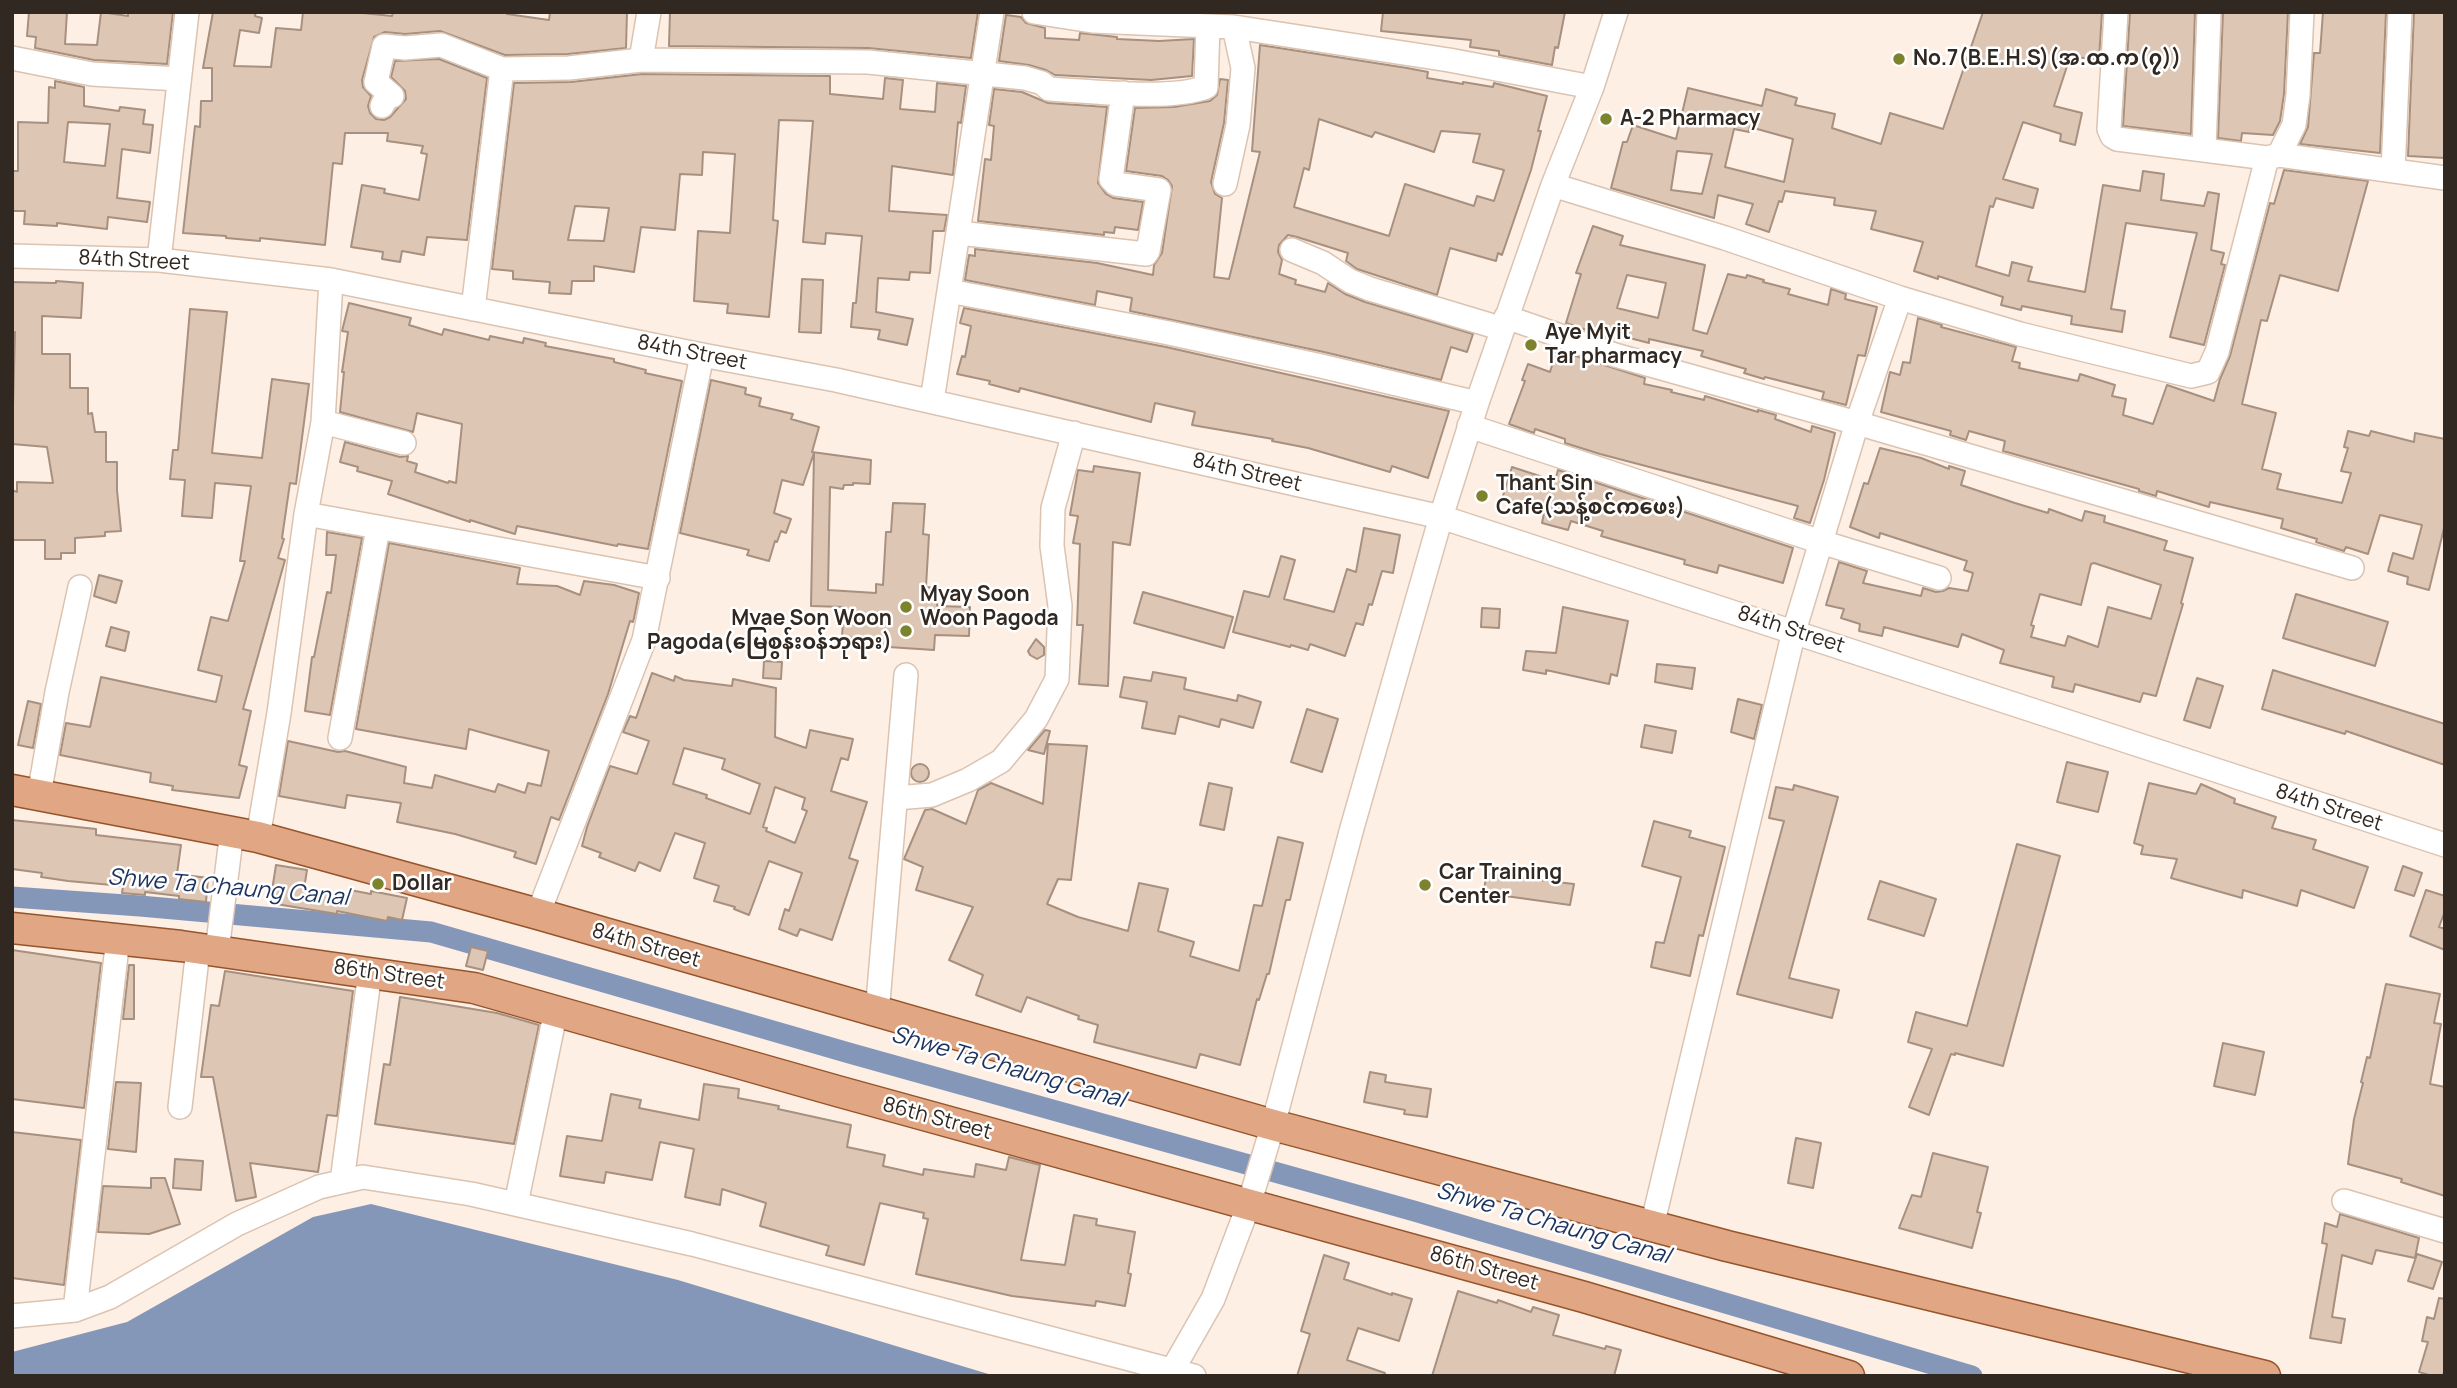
<!DOCTYPE html>
<html>
<head>
<meta charset="utf-8">
<style>
	body { margin:0 }
	#map { position:relative; width:2457px; height:1388px; overflow:hidden; background:#feefe4; font-family:Manrope,sans-serif }
	canvas { display:block }
	.frame { position:absolute; inset:0; border:14px solid #312821; pointer-events:none }
</style>
</head>
<body>
<div id="map">
<canvas width="2457" height="1388"></canvas>
<div class="frame"></div>
</div>
<script>
const ctx = document.querySelector('canvas').getContext('2d');
ctx.lineJoin = 'round';
function fill(path, color) { ctx.fillStyle = color; ctx.fill(path, 'evenodd'); }
function strokePath(path, color, width, dash) { ctx.strokeStyle = color; ctx.lineWidth = width; ctx.lineCap = dash ? 'butt' : 'round'; ctx.setLineDash(dash || []); ctx.stroke(path); }
function write(font, color, halo, rows, align = 'center') {
  ctx.font = font + ' Manrope,"Noto Sans Myanmar",sans-serif'; ctx.lineWidth = 5; ctx.setLineDash([]); ctx.textBaseline = 'middle'; ctx.strokeStyle = halo; ctx.fillStyle = color; for (const [text, x, y, turn = 0] of rows) {
    ctx.save(); ctx.translate(x, y); ctx.rotate((+turn || 0) * Math.PI / 180); ctx.textAlign = isNaN(turn) ? turn : align; if (halo) ctx.strokeText(text, 0, 0); ctx.fillText(text, 0, 0); ctx.restore();
  }
}
fill(new Path2D(`
	M371,1204L678,1280L995,1376H12V1352L127,1322L313,1217Z`), '#8597b9');
strokePath(new Path2D(`
	M12,897L140,906L431,932L849,1053L1414,1211L1972,1376`), '#8597b9', 21);
const building = new Path2D(`
	M29,12H67L65,44L97,45L101,12L128,16V12H173L167,64L94,60L35,48L36,37L27,36Z
	M213,12H256L255,16L262,18L259,33L240,30L234,66L271,67L276,28L301,30L303,12H353L392,16L393,12H507V14L549,20L550,12H627L626,48L568,54L505,55L440,31L405,34L385,32L374,37L362,80L363,87L371,96L368,106L370,113L376,119L384,120L390,117L406,99L405,91L391,77L395,61L439,59L487,78L467,240L427,237L424,255L402,251L400,262L382,259L383,252L351,247L362,185L385,189L384,193L419,200L427,154L421,153L423,146L387,141L388,133H345L342,164L333,163L325,245L260,238V241L226,238V236L183,233L195,126L200,127L201,101H212V68H203Z
	M670,12H978L971,58L868,48L669,46Z
	M1383,12H1565L1558,48L1555,47L1552,65L1499,55V51L1470,47L1471,40L1381,31Z
	M1983,12H2102L2099,59L2070,57L2054,106L2082,113L2075,145L2060,141L2061,134L2023,122L2003,179L2038,189L2033,208L1996,198L1993,207L1990,206L1976,266L2009,276L2012,262L2032,267L2028,281L2085,292L2103,185L2140,191L2143,171L2164,174L2161,200L2204,206L2208,192L2219,194L2211,250L2224,253L2221,264L2225,265L2204,345L2170,337L2197,233L2126,223L2111,309L2125,311L2122,332L2071,324L2072,316L2022,306L2021,310L2001,305L2003,297L1938,276V279L1914,271L1923,242L1871,229L1876,211L1834,205L1835,198L1785,191L1782,202L1779,201L1769,232L1746,224L1753,204L1718,195L1714,218L1611,188L1623,142H1627L1633,125L1676,139L1688,88L1762,106L1766,89L1797,98L1795,105L1835,114L1832,128L1881,144L1890,113L1943,129ZM1750,127L1793,139L1784,182L1725,167L1734,129L1749,132ZM1677,151L1712,154L1702,194L1671,190Z
	M2130,12H2195L2191,134L2123,126Z
	M2223,12H2288L2284,94L2280,121L2273,135L2242,133L2241,141L2218,138Z
	M2323,12H2386L2380,153L2300,144L2308,127L2314,53H2320Z
	M2414,12H2445V158L2408,156Z
	M1006,15L1021,17L1026,23L1045,28V38L1079,40L1080,33L1117,37V39L1159,41L1194,39L1192,76L1151,80L1055,75L1046,70L1029,65L999,61Z
	M1260,45L1407,68L1428,72L1427,78L1463,84V82L1493,87L1494,83L1547,96L1538,131H1541L1531,170L1502,255L1498,253L1496,261L1450,248L1437,295L1357,269L1346,261L1348,253L1297,237L1288,235L1279,245L1278,252L1282,260L1279,274L1296,280L1295,284L1325,292L1328,283L1345,294L1365,302L1473,334L1467,352L1451,347L1441,380L1324,352L1130,311L1132,298L1097,291L1095,305L965,280L969,255L975,256V249L1097,263L1153,275L1154,265L1162,253L1172,186L1168,180L1162,176L1126,171L1135,108L1174,107L1210,101L1217,95L1220,79L1228,80L1224,123L1211,182L1215,194L1222,198L1214,277L1229,279L1260,152L1252,151ZM1319,119L1372,137L1375,132L1434,152L1441,131L1480,134L1473,162L1504,170L1494,201L1477,196L1474,206L1405,184L1389,236L1294,207L1304,168L1309,170Z
	M642,74L830,76V94L883,99L885,78L903,80L900,109L935,112L937,83L966,86L961,123L958,122L953,175L892,166L889,211L947,215L944,231H933L930,273L910,272L909,280L878,278L876,312L913,319L907,345L878,339L880,330L851,327L853,303H856L862,236L826,233L825,244L803,242L813,121L779,120L773,220L778,221L769,317L727,313L728,304L694,301L698,231L730,233L735,154L703,152L702,175L680,174L675,230L641,227L634,272L594,266V281H572L571,294L549,293L550,282L513,279V271L492,269L514,83L571,82ZM575,206L609,208L604,241L568,240Z
	M55,81L84,87V106L119,111L120,107L145,110L143,124L153,125L150,153L122,149L117,198L150,202L147,222L108,217L107,229L57,223V226L24,224L25,211H12V171H18V122L48,123L49,87L55,88ZM68,122L110,124L105,166L64,162Z
	M994,89L1022,92L1048,103L1107,107L1098,183L1106,194L1113,198L1143,202L1138,230L1115,227L1114,233L1104,232V235L978,221L985,159L991,160L994,126L989,125Z
	M2284,170L2368,181L2338,291L2280,275L2267,321L2261,320L2242,404L2276,413L2262,469L2281,474L2277,489L2342,503L2351,473L2341,471L2348,448L2344,447L2348,431L2369,436L2371,431L2414,442L2415,433L2445,439V524L2429,590L2407,584L2408,577L2388,571L2393,553L2413,559L2422,525L2380,515L2368,554L2346,547L2344,551L2316,542L2317,539L2281,528L2283,519L2210,502L2209,507L2157,491L2156,496L2139,491V489L2003,451L2005,441L1969,431L1966,440L1950,435L1951,431L1881,412L1890,372L1900,375L1903,362L1910,363L1918,318L1942,325L1941,327L2016,347L2012,361L2020,363L2019,368L2078,381L2080,374L2115,385L2112,396L2126,399L2123,415L2153,424L2167,385L2214,401L2220,379L2230,356L2270,203L2274,204Z
	M1593,226L1623,236L1620,245L1705,265L1693,330L1707,334L1728,274L1746,278L1747,275L1764,280L1763,282L1790,289L1788,294L1828,305L1831,289L1846,294L1845,299L1877,307L1865,356L1858,355L1846,405L1822,399L1824,392L1765,377L1764,379L1744,373L1746,369L1701,356L1703,351L1649,339V343L1614,334L1613,339L1566,323L1581,274L1576,273ZM1627,275L1666,283L1658,318L1617,308Z
	M802,279L823,280L821,333L799,332Z
	M56,281L83,283L81,318L42,316V354H70V388H88V414L92,413L95,432H106V462H117V490L121,531L105,532V536L75,538V553H61V559H45V540H12V490L17,492V482L53,483L47,447L12,444L15,332H12V282L56,283Z
	M349,303L411,318L409,325L442,335L444,329L489,340L490,336L523,343L524,338L546,343L545,346L614,359V362L646,370L645,373L682,381L648,549L618,544L617,546L517,526L515,534L470,520V522L388,494L392,481L357,471L358,467L340,462L345,442L400,457L408,456L407,461L417,464L415,472L448,483L449,481L456,483L462,424L417,413L413,432L340,412L344,372H342L348,332L342,331Z
	M964,308L1166,347L1449,411L1428,478L1392,466L1390,472L1308,448L1272,441L1273,439L1192,425L1195,412L1155,403L1151,422L1020,388L1019,392L989,384L990,381L957,374L962,356L965,357L971,326L960,323Z
	M190,309L227,312L212,453L262,458L272,379L309,384L296,484L290,483L282,538L284,539L278,558L285,560L243,709L251,711L239,765L247,767L239,798L172,790L173,786L150,782L151,773L60,755L66,723L90,727L101,677L216,702L222,676L198,670L211,617L228,621L245,561H240L251,486L215,483L212,518L182,516L185,480L170,479L173,450H178Z
	M1557,350L1645,378L1644,384L1672,390L1671,392L1704,400L1705,396L1758,412V410L1776,415L1775,419L1811,432L1812,426L1835,433L1824,480L1810,523L1794,518L1798,506L1600,454L1565,443V439L1535,429L1534,433L1509,424L1525,381L1522,380L1528,364L1550,372Z
	M711,380L746,388L745,394L761,398L759,406L793,414L791,419L819,427L812,452L871,460L870,484L853,483V485H844L843,489L830,487L828,590L876,593V584L883,585L886,532H891L893,503L925,504L923,534L929,535L926,587L938,588L937,606L970,607L969,636L935,635L934,650L873,646V639L842,637L844,607L811,606L814,453L803,485L782,480L774,513L791,519L786,533L781,531L777,542L775,541L769,561L747,555L749,550L680,533Z
	M1880,448L1921,458L1949,469V466L1965,471L1961,485L2015,503L2048,513L2049,509L2082,521L2085,511L2105,516L2104,522L2167,541L2164,550L2193,558L2181,603L2183,604L2156,696L2143,693L2140,702L2075,684L2073,692L2052,687L2054,677L2000,663L2004,650L1962,634L1958,647L1884,627L1882,636L1859,631L1860,624L1841,618L1844,609L1826,605L1839,562L1867,571L1863,583L1921,596L1923,588L1936,592L1943,591L1949,588L1968,591L1973,573L1964,570L1967,561L1880,533L1879,538L1850,527L1864,483L1868,484ZM2094,563L2161,585L2151,619L2108,607L2098,647L2068,636L2065,646L2031,637L2034,626L2031,625L2040,594L2081,605L2091,564Z
	M1094,466L1140,473L1130,545L1113,542L1108,686L1079,684L1083,625H1077L1080,544L1073,543L1078,516L1070,515L1078,470L1093,472Z
	M1512,467L1555,481L1558,470L1793,548L1783,583L1719,565L1717,573L1684,564L1685,560L1601,536L1603,531L1571,521L1568,530L1542,523L1544,513L1502,499Z
	M1364,528L1400,535L1393,573L1382,571L1372,605L1369,604L1363,625L1356,623L1345,656L1310,644L1308,650L1291,645L1290,647L1233,632L1244,591L1269,597L1281,556L1295,560L1284,599L1334,612L1347,569L1356,572Z
	M327,532L362,538L330,715L305,711L312,657H314L327,592L331,593L336,555H326Z
	M389,543L520,568L517,584L557,586L580,595L584,581L614,585L639,593L634,618L633,622L630,621L608,694L559,820L551,817L536,864L514,857L516,852L455,834L397,822L401,803L347,795L345,808L279,796L288,741L338,752L345,751L406,767L404,783L432,788L435,775L495,792L498,784L525,793L528,783L541,786L549,751L469,729L466,749L356,729Z
	M99,575L122,581L116,603L94,596Z
	M1143,592L1233,617L1224,648L1134,623Z
	M2296,594L2388,622L2375,666L2283,638Z
	M1563,607L1628,621L1617,676L1611,674L1609,684L1546,670V674L1523,670L1526,651L1556,653Z
	M1482,608L1500,609L1499,628L1481,627Z
	M111,627L129,632L125,651L106,646Z
	M1036,639L1044,647V655L1037,659L1030,655L1028,651Z
	M764,661L782,662L781,679L763,678Z
	M1657,664L1695,668L1692,689L1655,682Z
	M2273,670L2445,724V765L2346,731L2345,734L2262,709Z
	M1153,672L1186,678L1184,689L1237,701L1238,695L1261,702L1253,728L1221,719L1219,727L1179,716L1175,734L1142,728L1147,702L1120,697L1124,677L1151,681Z
	M652,673L674,681L675,676L684,680L732,686L733,679L776,688L775,737L806,748L810,730L853,739L848,760L841,758L831,791L867,802L849,858L858,861L832,940L800,929L797,936L779,929L785,909L789,911L802,873L769,861L749,915L734,909L735,907L714,901L719,886L694,878L705,843L675,833L660,871L639,862L635,871L599,857L601,853L582,846L587,827L610,766L637,774L649,741L623,732L630,716L636,718ZM684,748L725,759L722,769L760,784L750,814L706,798L707,795L673,784ZM775,787L805,798L802,809L807,811L795,843L766,831L767,828L763,827Z
	M2197,678L2223,686L2210,728L2184,720Z
	M1738,699L1762,705L1754,739L1731,732Z
	M28,701L41,704L33,748L18,745Z
	M1307,709L1338,719L1322,772L1291,762Z
	M1645,725L1676,731L1672,753L1641,747Z
	M1045,730L1050,731L1044,754L1028,750Z
	M1048,744L1087,746L1071,880L1058,879L1047,904L1078,917L1128,931L1139,883L1168,889L1158,931L1194,942L1190,956L1239,971L1254,905L1262,906L1278,837L1303,843L1290,900H1286L1269,974H1267L1259,1000L1257,999L1240,1065L1200,1054L1196,1068L1094,1042L1098,1025L1078,1019L1079,1016L1027,997L1021,1012L976,995L983,975L949,960L973,907L916,890L923,867L904,859L925,810L932,809L966,824L978,790L991,783L1043,804Z
	M2067,762L2108,772L2098,812L2057,802Z
	M911 773a9 9 0 1 1 18 0a9 9 0 1 1-18 0Z
	M1209,783L1232,788L1224,830L1200,825Z
	M2149,783L2196,794L2201,784L2235,799L2234,803L2276,817L2272,828L2316,840L2313,849L2368,867L2354,908L2301,890L2297,906L2243,890L2242,898L2171,878L2177,859L2141,854L2143,846L2134,843Z
	M1794,785L1838,797L1789,978L1839,990L1832,1018L1737,994L1784,821L1769,818L1776,787L1793,790Z
	M12,820L96,829V835L181,845L177,874L208,878L206,902L179,899V896L145,892V895L122,893L123,886L68,881L41,877L42,873L12,869Z
	M1654,821L1691,831L1689,837L1725,847L1703,936L1699,935L1690,976L1651,967L1656,942L1664,943L1681,877L1642,866Z
	M2017,844L2060,856L2003,1066L1955,1053V1055L1951,1054L1929,1115L1909,1107L1932,1049L1908,1042L1916,1012L1967,1026Z
	M276,865L307,870L304,889L349,895L350,890L371,894V891L407,898L402,920L388,917L387,921L337,911V914L270,903Z
	M2403,866L2422,873L2414,896L2395,890Z
	M1486,874L1574,884L1570,905L1484,893Z
	M1880,881L1936,899L1924,936L1868,919Z
	M2426,890L2445,896V911L2439,927L2445,929V950L2410,936Z
	M471,947L488,951L483,970L466,966Z
	M12,950L101,963L84,1108L12,1099Z
	M129,965H134V1019H123Z
	M225,971L353,991L337,1116L327,1115L318,1172L250,1163L256,1197L236,1201L213,1077H201L211,1005L219,1006Z
	M2386,984L2440,994L2434,1023L2441,1024L2430,1084L2445,1087V1196L2401,1182L2402,1179L2348,1164L2354,1119L2363,1083L2361,1082L2367,1057L2370,1058Z
	M400,997L497,1013L539,1025L514,1144L375,1124L384,1064L390,1065Z
	M2223,1043L2264,1052L2255,1095L2214,1086Z
	M1370,1072L1386,1075L1385,1082L1431,1089L1427,1117L1404,1114L1405,1110L1364,1102Z
	M116,1082L141,1083L136,1152L108,1149Z
	M704,1084L739,1089L738,1098L779,1106L778,1109L851,1125L847,1147L885,1155L883,1166L923,1175L924,1169L974,1177L976,1164L1006,1170L1009,1157L1040,1165L1021,1260L1065,1265L1074,1215L1097,1219L1096,1225L1135,1232L1128,1273L1131,1274L1125,1306L1096,1301L1095,1306L1012,1296L916,1274L928,1219L923,1218L924,1213L880,1203L864,1265L826,1255L829,1246L760,1226L766,1203L722,1189L720,1205L685,1197L694,1149L660,1142L652,1180L606,1172L604,1183L560,1176L567,1136L602,1141L611,1094L641,1100L639,1108L699,1120Z
	M12,1132L81,1140L64,1285L12,1278Z
	M1796,1138L1821,1143L1813,1188L1788,1183Z
	M1933,1153L1988,1167L1977,1212L1981,1213L1972,1248L1899,1228L1912,1195L1921,1197Z
	M175,1159L203,1161L201,1190L173,1188Z
	M151,1178H165L180,1224L149,1234L98,1232L103,1186L151,1188Z
	M2340,1214L2419,1238L2415,1258L2376,1250L2372,1264L2342,1255L2332,1317L2345,1319L2341,1343L2310,1338L2327,1244L2322,1243L2325,1223L2337,1227Z
	M2417,1254L2442,1262L2433,1289L2408,1281Z
	M1324,1255L1349,1263L1344,1279L1392,1295V1293L1412,1299L1399,1341L1358,1328L1347,1360L1385,1373L1384,1376H1297L1310,1334L1301,1331Z
	M1458,1291L1497,1303L1498,1300L1531,1312L1533,1307L1559,1315L1553,1335L1605,1349L1606,1346L1621,1350L1614,1376H1432Z
	M2439,1298L2445,1299V1368L2443,1376H2432L2419,1372L2428,1342L2422,1341L2427,1317L2434,1319Z`);
fill(building, '#ddc6b3');
strokePath(building, '#a7907f', 2);
const minor = new Path2D(`
	M1034,12L1092,21L1234,27L1449,60L1592,87
	M2116,12L2109,129L2112,136L2117,139L2267,158L2279,155L2445,178
	M12,58L92,74L179,79
	M641,60L868,62L1025,78L1042,83L1049,89C1089,91 1171,101 1206,87L1208,26
	M382,106L386,98L392,96L376,82L384,46L405,48L441,45L502,69
	M2204,149L2209,12
	M2279,155L2294,125L2298,95L2302,12
	M2393,171L2400,12
	M1225,184L1238,125L1243,68L1234,27
	M1553,185L1725,238L1900,298L2020,334L2191,376L2208,372L2217,352L2267,158
	M959,233L1146,254L1148,251L1159,190L1116,184L1111,179L1123,93
	M1292,250L1323,263L1350,281L1370,289L1503,329
	M12,256L159,260L331,280L702,355L836,380L1441,517L2445,845
	M159,260L187,12
	M949,291L1169,333L1321,366L1477,403
	M473,309L502,69L569,68L641,60L649,12
	M1506,317L1615,355L1857,423L2352,568
	M932,401L992,12
	M323,422L404,443
	M1469,426L1821,542L1939,578
	M306,514L658,578
	M340,738L378,528
	M39,795L57,692L80,587
	M896,798L932,795L968,780L1001,761L1036,719L1057,679L1060,606L1052,546L1053,508L1074,433
	M258,837L279,713L306,514L323,422L331,280
	M538,914L644,640L702,355
	M217,951L232,831
	M877,1013L906,675
	M180,1107L198,949
	M342,1181L370,972
	M2344,1201L2445,1231
	M516,1204L556,1010
	M1652,1226L1794,631L1857,423L1900,298
	M75,1310L118,938
	M12,1316L75,1310L110,1297L237,1224L319,1187L363,1177L471,1194L692,1244L1194,1376
	M1169,1376L1213,1299L1249,1204L1273,1125L1352,828L1441,517L1477,403L1553,185L1592,87L1616,12`);
const major = new Path2D(`
	M12,790L258,837L538,914L1273,1125L1727,1246L2265,1376
	M12,928L181,946L474,988L837,1091L1584,1297L1849,1376`);
strokePath(minor, '#dbc3b1', 26);
strokePath(major, '#96542b', 33);
strokePath(minor, '#fff', 23);
strokePath(major, '#e1a683', 30);
for (const [x, y, r, color] of [
	[1899,59,7,"#7c822d"],
	[1606,119,7,"#7c822d"],
	[1531,345,7,"#7c822d"],
	[1482,496,7,"#7c822d"],
	[906,607,7,"#7c822d"],
	[906,631,7,"#7c822d"],
	[378,884,7,"#7c822d"],
	[1425,885,7,"#7c822d"]
]) { const dot = new Path2D(); dot.arc(x, y, r, 0, 2 * Math.PI); ctx.fillStyle = color; ctx.fill(dot); strokePath(dot, '#fff', 2.5); }
write('bold 21px', '#312821', '#fff', [
	["No.7(B.E.H.S)(အ.ထ.က(၇))",1913,59],
	["A-2 Pharmacy",1620,119],
	["Aye Myit",1545,333],
	["Tar pharmacy",1545,357],
	["Thant Sin",1496,484],
	["Cafe(သန့်စင်ကဖေး)",1496,508],
	["Myay Soon",920,595],
	["Woon Pagoda",920,619],
	["Myae Son Woon",892,619,"right"],
	["Pagoda(မြေစွန်း၀န်ဘုရား)",892,643,"right"],
	["Car Training",1439,873],
	["Center",1439,897],
	["Dollar",392,884]
], 'left');
write('21px', '#312821', '#fff', [
	["84th Street",134,261,3],
	["84th Street",692,353,11],
	["84th Street",1247,473,13],
	["84th Street",1791,630,18],
	["84th Street",2329,808,18],
	["84th Street",646,946,16],
	["86th Street",389,975,8],
	["86th Street",937,1119,15],
	["86th Street",1484,1269,16]
]);
write('italic 23px', '#1d335f', '#fff', [
	["Shwe Ta Chaung Canal",228,888,5],
	["Shwe Ta Chaung Canal",1008,1068,16],
	["Shwe Ta Chaung Canal",1553,1224,16]
]);
</script>
</body>
</html>
